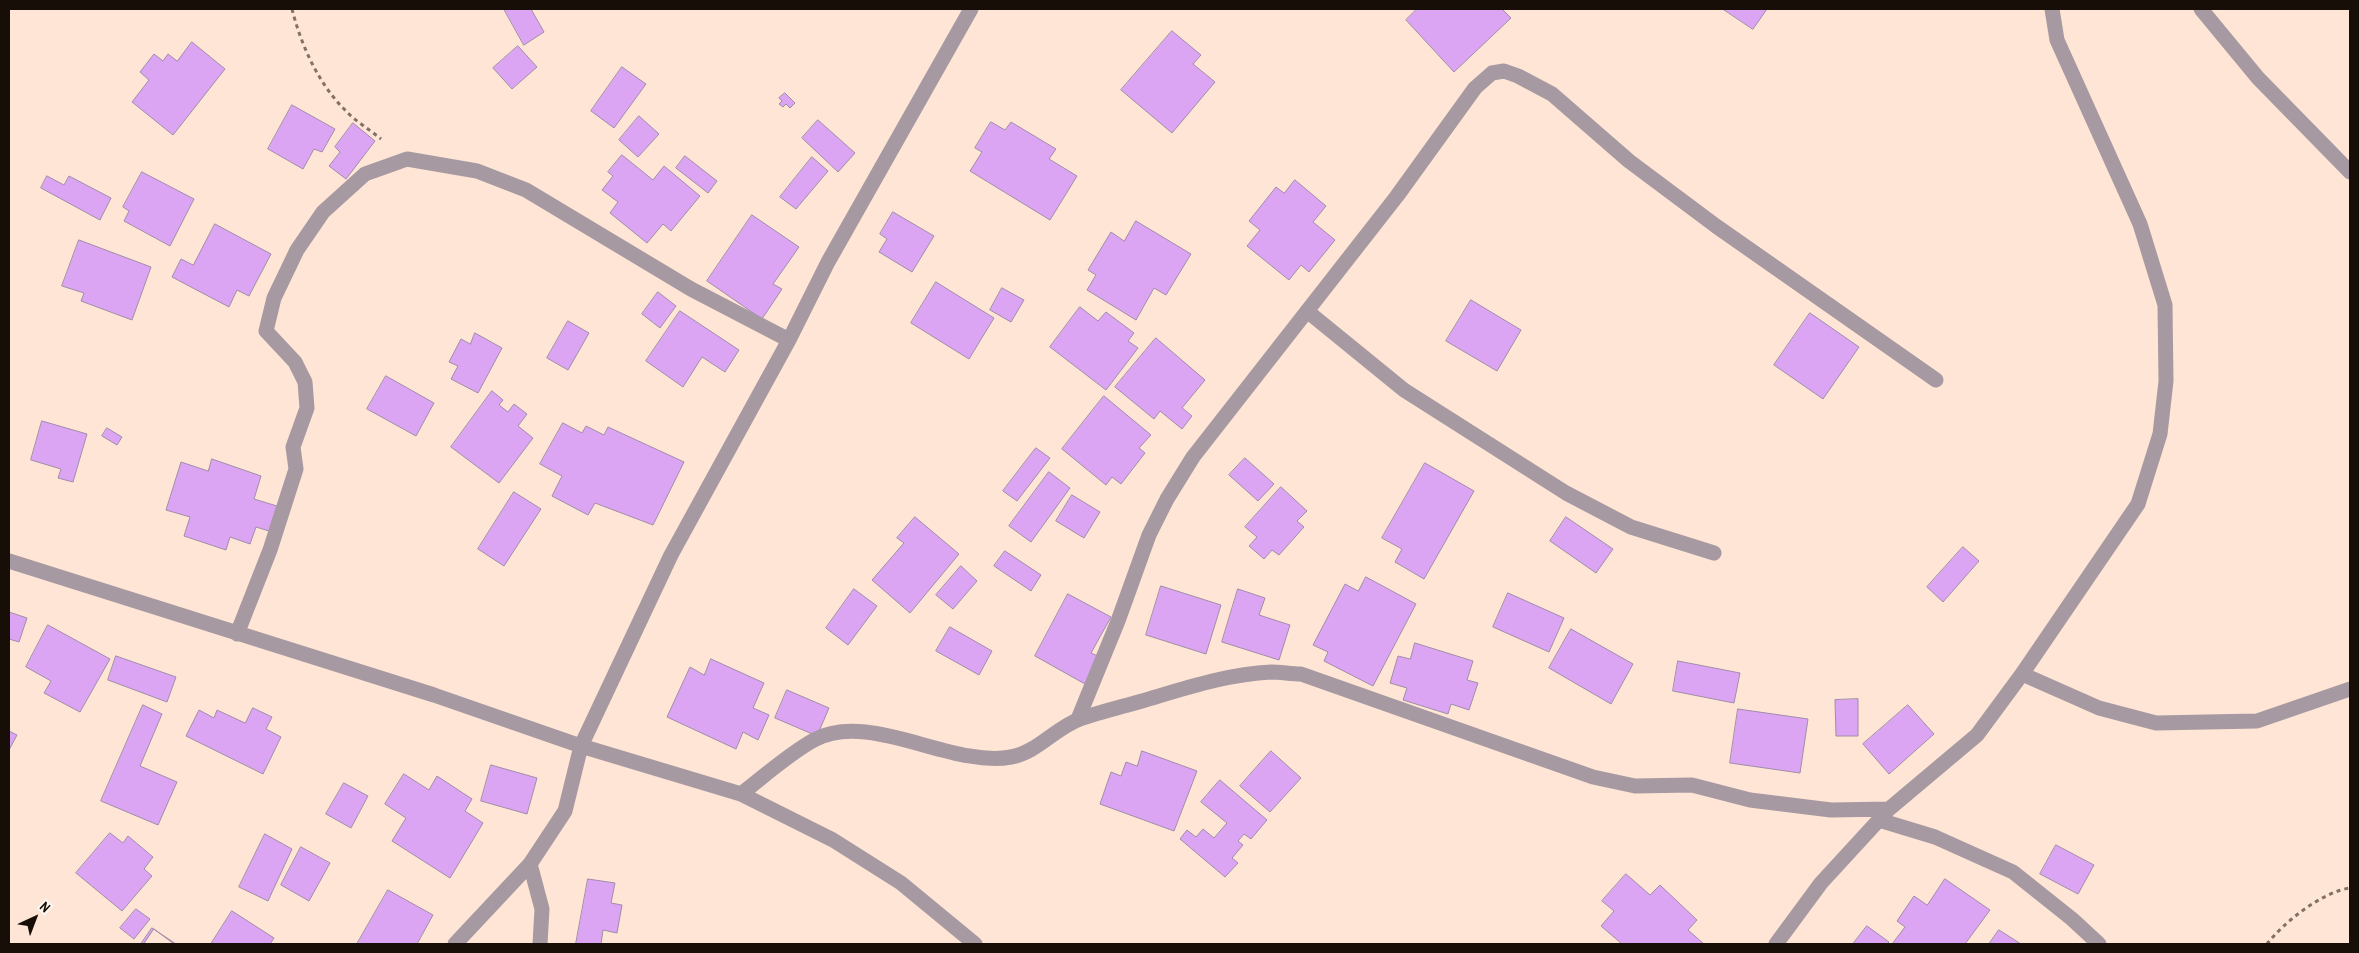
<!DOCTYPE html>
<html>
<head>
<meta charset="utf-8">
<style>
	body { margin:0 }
	#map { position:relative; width:2359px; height:953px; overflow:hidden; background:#fee5d5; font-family:"Archivo Narrow",sans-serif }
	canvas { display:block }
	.frame { position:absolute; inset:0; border:10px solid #180e08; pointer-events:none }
	.north { position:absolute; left:10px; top:893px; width:50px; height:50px; -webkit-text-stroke:4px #fdf7f2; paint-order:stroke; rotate:43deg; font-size:14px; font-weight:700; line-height:20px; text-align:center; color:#180e08 }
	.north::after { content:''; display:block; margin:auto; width:18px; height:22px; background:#180e08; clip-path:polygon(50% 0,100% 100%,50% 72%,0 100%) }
</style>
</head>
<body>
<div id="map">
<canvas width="2359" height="953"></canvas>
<div class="frame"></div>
<div class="north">N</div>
</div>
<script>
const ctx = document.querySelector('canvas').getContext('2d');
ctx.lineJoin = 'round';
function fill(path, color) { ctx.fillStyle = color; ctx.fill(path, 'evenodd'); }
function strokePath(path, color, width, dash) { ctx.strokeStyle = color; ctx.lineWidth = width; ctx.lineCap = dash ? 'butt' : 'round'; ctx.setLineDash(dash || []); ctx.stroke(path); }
const building = new Path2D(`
	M504,9H531L544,32L524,45Z
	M1417,9H1502L1511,18L1454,72L1406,20Z
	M1723,9H1767L1753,29Z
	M1172,31L1201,55L1193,64L1215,82L1172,133L1121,90Z
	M192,42L225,69L173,135L132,102L149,80L140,72L154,54L163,61L168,54L177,61Z
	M518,46L537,67L512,89L493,68Z
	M622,67L646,84L614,128L591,111Z
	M785,93L795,103L790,108L786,104L783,107L779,104L782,101L779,98Z
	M292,105L335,129L322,152L314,149L303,169L268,149Z
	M639,116L659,134L638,157L619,140Z
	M818,120L855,153L838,172L802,138Z
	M991,122L1005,130L1011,122L1056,149L1049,159L1077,176L1050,220L970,171L982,152L975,148Z
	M353,123L375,141L346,179L329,166L340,152L335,147Z
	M622,155L653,180L664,166L700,196L671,231L663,224L647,243L610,213L618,202L602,190L613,176L608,172Z
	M685,156L717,181L708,193L676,168Z
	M812,157L828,171L796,209L780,197Z
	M142,172L194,199L170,246L124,221L129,211L123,207Z
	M47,176L64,185L69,176L111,198L100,220L41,188Z
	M1295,180L1326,206L1313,222L1335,240L1309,272L1301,265L1289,280L1247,246L1260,230L1249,221L1276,187L1284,193Z
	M893,212L934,236L912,272L879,252L887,239L880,234Z
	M752,215L799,247L773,284L782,289L762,319L707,281Z
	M1136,221L1191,254L1166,295L1154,288L1136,320L1087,290L1096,275L1088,270L1111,232L1124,241Z
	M215,224L271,254L249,296L237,290L229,307L172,277L181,259L193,265Z
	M79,240L151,267L132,320L81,301L84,293L62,286Z
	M936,282L994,318L969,359L911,323Z
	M1002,288L1024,300L1011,322L990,310Z
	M658,292L676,306L660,328L642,314Z
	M1471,300L1521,330L1497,371L1446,341Z
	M1080,307L1098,321L1106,312L1134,333L1128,341L1138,348L1106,390L1050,347Z
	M680,311L739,350L725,372L702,357L683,387L646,361Z
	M1810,313L1859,347L1823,399L1774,365Z
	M568,321L589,333L568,370L547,358Z
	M475,333L502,348L478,393L451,379L458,366L449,362L461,339L470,344Z
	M1156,338L1205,380L1182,408L1192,416L1182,429L1160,411L1154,419L1115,387Z
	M386,376L434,403L416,436L367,409Z
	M492,391L503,400L499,405L508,412L514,404L527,414L518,426L533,438L499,483L451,447Z
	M1104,396L1151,435L1139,448L1145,453L1121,484L1112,477L1106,485L1062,449Z
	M42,421L87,434L73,482L58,478L61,469L31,460Z
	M563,423L582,433L586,426L604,435L608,427L684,462L653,525L595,503L588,515L552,496L562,476L540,464Z
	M107,428L122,437L117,445L102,436Z
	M1036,448L1050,458L1017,501L1003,491Z
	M1245,458L1274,484L1258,501L1229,475Z
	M212,459L261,476L254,499L277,506L269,531L256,527L250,544L230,537L226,550L184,536L190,517L166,510L181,462L208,471Z
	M1425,463L1474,491L1424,579L1395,562L1402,549L1382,538Z
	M1049,472L1070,488L1031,542L1009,526Z
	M1281,487L1307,511L1297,521L1304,527L1279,555L1272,550L1264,559L1249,546L1257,537L1245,527Z
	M514,492L541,509L504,566L478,549Z
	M1072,495L1100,512L1084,538L1056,521Z
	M915,517L959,554L910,613L872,580L904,543L897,538Z
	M1566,517L1613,549L1596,573L1550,541Z
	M1963,547L1979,561L1943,602L1927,587Z
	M1005,551L1041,575L1031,591L994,566Z
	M961,566L977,581L953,609L936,595Z
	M1366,577L1416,604L1373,686L1324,661L1328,652L1313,645L1345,584L1358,591Z
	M1161,586L1221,605L1206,654L1146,635Z
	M854,589L877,606L848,645L826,628Z
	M1238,589L1265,598L1259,615L1290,625L1279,660L1222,642Z
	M1508,593L1564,618L1549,652L1493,627Z
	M1068,594L1111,617L1091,653L1100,657L1085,684L1035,656Z
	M9,612L27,618L19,642L9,639Z
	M48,625L110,659L80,712L44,693L51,681L26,667Z
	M950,627L992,651L979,675L936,651Z
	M1571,629L1633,664L1611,704L1549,668Z
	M1415,643L1473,661L1467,680L1478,683L1469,710L1451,704L1448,714L1403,700L1407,688L1390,683L1398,656L1410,659Z
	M116,656L176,677L167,702L108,680Z
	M711,659L764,683L753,708L769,715L758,740L743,732L736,749L667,717L690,667L704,675Z
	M1678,661L1740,673L1734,703L1673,691Z
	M787,690L829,708L817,736L775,718Z
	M1858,699V736H1836L1835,700Z
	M143,705L162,714L140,766L177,782L158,825L101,801Z
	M1908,705L1934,734L1889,774L1863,744Z
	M253,708L272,717L266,729L281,737L263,774L186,736L199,710L214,718L217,710L245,723Z
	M1738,709L1808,719L1800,773L1730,763Z
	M9,731L17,735L9,750Z
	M1142,751L1197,771L1174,831L1100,804L1111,772L1121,776L1126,762L1137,766Z
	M1271,751L1301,778L1270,812L1240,786Z
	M491,765L537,778L527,814L481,801Z
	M404,774L429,790L437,776L472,799L465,811L483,823L450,878L392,841L406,818L385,804Z
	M1220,780L1267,820L1251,839L1244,834L1238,841L1243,845L1232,858L1238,863L1225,877L1180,839L1187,830L1196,837L1203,829L1214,838L1227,823L1201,802Z
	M344,783L368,796L351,828L326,814Z
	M110,833L123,843L128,836L153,857L144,869L152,876L122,911L76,873Z
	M265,834L292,849L268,901L239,887Z
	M2056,845L2094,865L2078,894L2040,874Z
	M301,847L330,863L309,901L281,885Z
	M1626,874L1650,895L1660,885L1697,920L1688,930L1704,944H1622L1601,926L1614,911L1602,901Z
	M588,879L615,883L611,903L622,905L617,933L603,930L601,944H576Z
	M1945,879L1990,910L1965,944H1892L1905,927L1897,921L1914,896L1927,905Z
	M388,890L433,915L417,944H357Z
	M136,909L150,919L134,939L120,928Z
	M232,911L274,938L270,944H211Z
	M1867,926L1889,942L1887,944H1853Z
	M152,928L176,944H141Z
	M154,929L174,944H144Z
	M1999,930L2021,944H1989Z`);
fill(building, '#dba5f3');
strokePath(building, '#9f8da8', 1);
strokePath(new Path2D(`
	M292,9C301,45 318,83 345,110C355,121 369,129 381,139
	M2267,944C2284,922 2322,892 2350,888`), '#827166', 3, [4, 4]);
strokePath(new Path2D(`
	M2201,9L2258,78L2350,172
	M1307,311L1404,390L1566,493L1631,527L1714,553
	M9,561L434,695L581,746L741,794L833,840L901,883L975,944
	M237,634L270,550L296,469L293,447L307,408L305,382L295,362L266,331L274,298L297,250L323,212L365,174L407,159L477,171L526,190L691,289L789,340
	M2022,674L2099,708L2156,723L2257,721L2350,689
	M1078,719L1118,621L1149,535L1167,499L1193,457L1397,196L1475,88L1492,73L1504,71L1518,76L1552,94L1629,161L1716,226L1936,380
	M741,794C763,777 790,753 814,740C869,710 951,768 1011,757C1038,752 1055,728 1080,719C1100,712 1121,707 1142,701C1183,689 1227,674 1271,672C1281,672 1291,674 1301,674L1593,777L1635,786L1692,785L1750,800L1831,810L1889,809
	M1879,820L1935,837L2013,872L2072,919L2099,944
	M530,864L542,909L540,944
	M455,944L530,864L565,811L581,746L671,555L789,340L828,262L971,9
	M1776,944L1821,883L1889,809L1977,735L2022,674L2138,504L2160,434L2166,381L2165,305L2140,224L2057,40L2052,9`), '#a699a2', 15);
</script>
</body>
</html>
